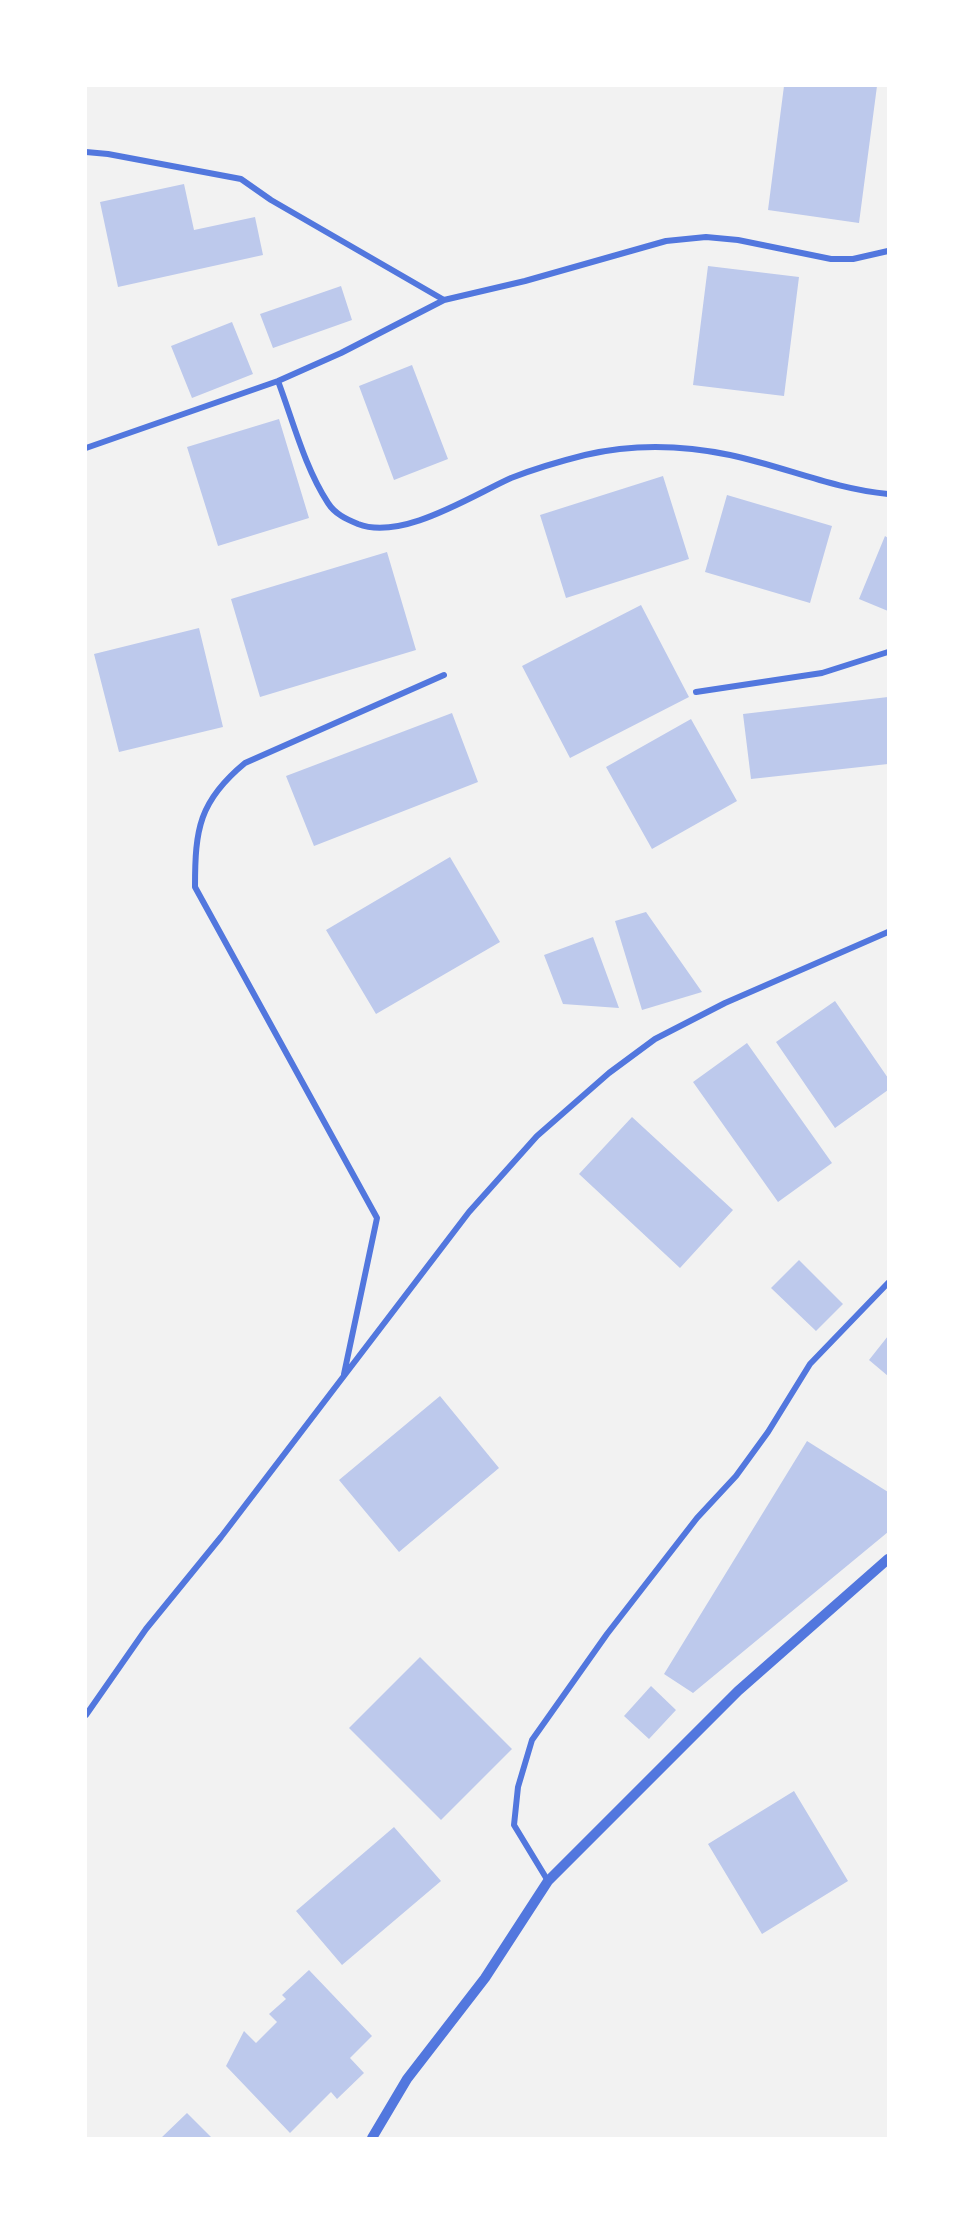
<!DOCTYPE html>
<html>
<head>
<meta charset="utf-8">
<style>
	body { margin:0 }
	#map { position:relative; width:974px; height:2224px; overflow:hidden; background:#f2f2f2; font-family:"Titillium Web",sans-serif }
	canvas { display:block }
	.frame { position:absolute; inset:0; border:87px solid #fff; pointer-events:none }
</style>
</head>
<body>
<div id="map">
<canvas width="974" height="2224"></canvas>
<div class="frame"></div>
</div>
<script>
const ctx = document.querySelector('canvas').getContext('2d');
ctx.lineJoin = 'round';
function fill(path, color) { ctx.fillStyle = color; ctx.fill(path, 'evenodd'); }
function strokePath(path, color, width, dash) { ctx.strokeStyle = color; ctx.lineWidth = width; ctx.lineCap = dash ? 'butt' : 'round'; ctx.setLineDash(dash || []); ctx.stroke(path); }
fill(new Path2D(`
	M784,86H877L859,223L768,210Z
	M184,184L194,230L255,217L263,255L118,287L100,202Z
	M708,266L799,277L784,396L693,385Z
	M341,286L352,320L273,348L260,314Z
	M232,322L253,374L192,398L171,346Z
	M412,365L448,459L394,480L359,386Z
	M279,419L309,518L218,546L187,447Z
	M663,476L689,559L566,598L540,515Z
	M727,495L832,526L810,603L705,572Z
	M885,536L888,538V611L859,599Z
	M387,552L416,650L260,697L231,599Z
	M641,605L689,697L570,758L522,666Z
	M199,628L223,727L119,752L94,654Z
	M888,697V764L751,779L743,714Z
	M452,713L478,782L314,846L286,776Z
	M691,719L737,801L652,849L606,767Z
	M450,857L500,942L376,1014L326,930Z
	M646,912L702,992L642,1010L615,921Z
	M593,937L619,1008L563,1004L544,955Z
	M835,1001L888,1078V1090L835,1128L776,1042Z
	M747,1043L832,1163L778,1202L693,1082Z
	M632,1117L733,1210L680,1268L579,1174Z
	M799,1260L843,1304L816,1331L771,1288Z
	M888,1336V1376L869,1360Z
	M440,1396L499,1468L399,1552L339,1480Z
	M807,1441L888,1492V1532L693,1693L664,1674Z
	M420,1657L512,1749L441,1820L349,1728Z
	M651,1686L676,1710L649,1739L624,1716Z
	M794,1791L848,1881L762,1934L708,1844Z
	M394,1827L441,1881L342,1965L296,1911Z
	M309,1970L372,2036L350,2058L364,2073L337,2099L331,2092L290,2133L226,2066L244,2031L256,2043L277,2022L269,2014L286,1999L282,1995Z
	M187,2113L212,2138H161Z`), '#bdc9ec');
strokePath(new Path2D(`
	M86,152L108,154L241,179L271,200L444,300
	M278,381C293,421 305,468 328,503C335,514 346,519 358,524C402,541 471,496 511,478C534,469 561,461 585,455C632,444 682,445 730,455C783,466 833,489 888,494
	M86,448L278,381L341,353L444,300L525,281L666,241L706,237L738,240L831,259H853L888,251
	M696,692L822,673L888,652
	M344,1374L377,1218L195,887C195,829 199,801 245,763L444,675
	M86,1715L146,1629L221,1537L469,1212L537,1136L609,1073L655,1039L725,1003L888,932
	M548,1881L514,1825L518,1787L532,1740L607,1634L697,1518L736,1476L768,1432L810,1364L888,1283`), '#5277de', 6);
strokePath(new Path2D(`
	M372,2138L407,2079L485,1978L548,1881L738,1691L888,1559`), '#5277de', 10);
</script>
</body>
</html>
